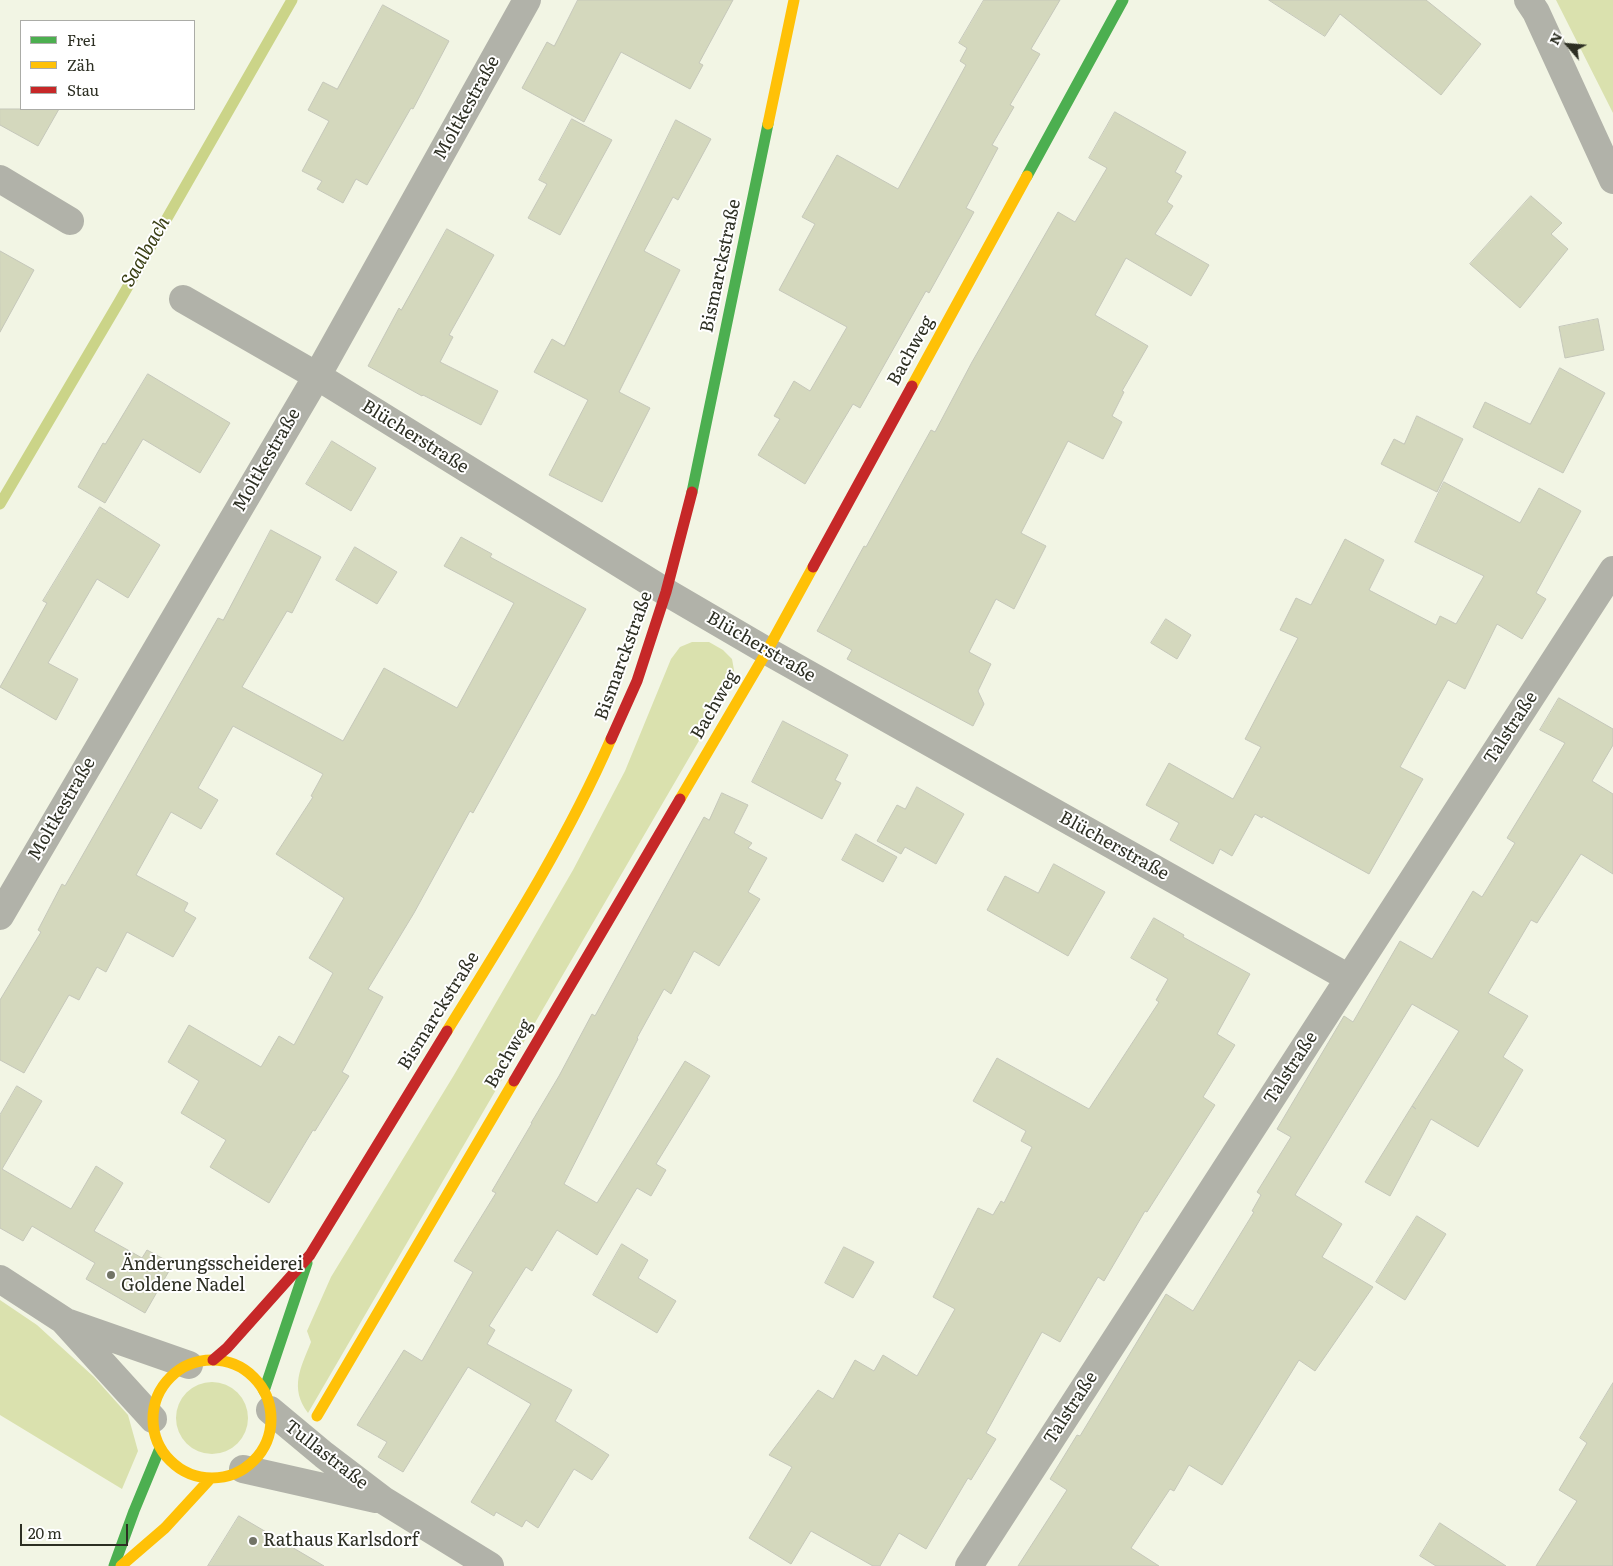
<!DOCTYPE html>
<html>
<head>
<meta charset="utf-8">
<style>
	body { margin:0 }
	#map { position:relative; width:1613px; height:1566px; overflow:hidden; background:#f2f5e4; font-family:Literata,serif }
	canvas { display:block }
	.legend { position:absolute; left:20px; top:20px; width:175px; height:90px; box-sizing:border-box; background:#fff; border:1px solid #abaca7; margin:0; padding:6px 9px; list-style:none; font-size:15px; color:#2d2f23 }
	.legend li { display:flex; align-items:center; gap:10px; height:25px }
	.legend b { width:25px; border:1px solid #abaca7 }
	.north { position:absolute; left:1543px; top:20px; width:50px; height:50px; -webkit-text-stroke:4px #fff; paint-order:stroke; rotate:297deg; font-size:14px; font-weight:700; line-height:20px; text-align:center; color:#2d2f23 }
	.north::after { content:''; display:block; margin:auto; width:18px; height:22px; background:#2d2f23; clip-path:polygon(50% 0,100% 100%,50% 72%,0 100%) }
	.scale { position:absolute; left:20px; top:1524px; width:108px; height:22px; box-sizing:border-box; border:2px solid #2d2f23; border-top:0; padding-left:6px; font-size:15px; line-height:18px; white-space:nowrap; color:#2d2f23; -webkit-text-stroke:4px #fff; paint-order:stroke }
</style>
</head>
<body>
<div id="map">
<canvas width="1613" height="1566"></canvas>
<ul class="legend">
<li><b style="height:6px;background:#4caf50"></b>Frei</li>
<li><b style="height:6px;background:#ffc107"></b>Zäh</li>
<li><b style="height:6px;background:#c62828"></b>Stau</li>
</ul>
<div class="north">N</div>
<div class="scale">20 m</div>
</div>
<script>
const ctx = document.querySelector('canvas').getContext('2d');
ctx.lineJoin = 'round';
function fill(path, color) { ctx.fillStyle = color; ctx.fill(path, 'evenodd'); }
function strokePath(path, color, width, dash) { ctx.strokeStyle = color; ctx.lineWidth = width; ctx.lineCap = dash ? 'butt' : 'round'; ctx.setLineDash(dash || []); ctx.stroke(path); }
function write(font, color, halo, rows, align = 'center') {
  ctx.font = font + ' Literata,serif'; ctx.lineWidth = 4; ctx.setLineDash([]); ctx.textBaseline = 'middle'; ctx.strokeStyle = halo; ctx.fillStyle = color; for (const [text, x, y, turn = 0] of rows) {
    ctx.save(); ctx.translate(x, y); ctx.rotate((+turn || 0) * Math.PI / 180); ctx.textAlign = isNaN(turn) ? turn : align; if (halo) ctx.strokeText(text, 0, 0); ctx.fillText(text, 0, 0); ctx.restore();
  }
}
fill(new Path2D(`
	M1556,0H1613V113Z
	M692,642H709L723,650L732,659L734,670L732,684L308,1413C289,1388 301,1367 311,1342L307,1331L331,1277L454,1075L573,870L625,771L671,659L680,647Z
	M0,1300L37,1325L94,1377L128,1415L138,1451L122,1489L0,1415Z
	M176 1418a36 36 0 1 1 72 0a36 36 0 1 1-72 0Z`), '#dae1ae');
strokePath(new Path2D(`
	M0,504L119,302L292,0`), '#cbd488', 11);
const building = new Path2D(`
	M578,0H733L699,63L703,65L690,89L621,52L584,122L522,88L547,42L554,46Z
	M984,0H1060L1031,49L1040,54L1010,105L1014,107L992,145L998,148L966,208L974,212L929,293L926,291L860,408L853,404L805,484L758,455L780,419L774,416L794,381L810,391L847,327L779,290L815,224L802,217L837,155L898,189L966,65L960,61L967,48L959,43Z
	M1269,0H1426L1481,44L1441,95L1340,14L1325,36Z
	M383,5L449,41L413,109L411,108L367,185L356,179L343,203L317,189L322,181L302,171L329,121L308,110L323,82L337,89Z
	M0,109H59L38,146L0,125Z
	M1115,112L1186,152L1175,172L1182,176L1167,202L1173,206L1155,234L1209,265L1191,296L1126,258L1095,315L1148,346L1122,391L1124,392L1112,416L1122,422L1103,459L1068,441L1021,533L1046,546L1014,609L996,599L969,652L991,664L978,691L984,704L973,726L847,659L852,650L817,631L864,546L866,547L931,430L935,432L972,362L1058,212L1075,222L1107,168L1089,158Z
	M572,119L612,140L560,235L528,218L547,184L539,180Z
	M676,120L711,139L678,200L673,197L644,251L680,270L619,392L650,408L602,502L549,475L588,400L534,372L552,339L564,346Z
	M1531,196L1562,223L1551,234L1568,249L1520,308L1470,264Z
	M447,229L494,255L449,335L453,337L440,362L498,391L481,425L423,395L422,396L368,366L399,308L401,310Z
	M0,251L34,270L0,332Z
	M1598,319L1604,350L1565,358L1559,327Z
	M1560,368L1605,393L1563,473L1473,427L1485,402L1530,424Z
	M148,374L230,423L200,473L143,439L105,503L78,487L103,443L105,444Z
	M1417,416L1463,439L1437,492L1381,464L1394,439L1404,444Z
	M332,441L376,468L351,511L306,484Z
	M1444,482L1520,523L1539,488L1581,511L1536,593L1546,599L1522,639L1497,624L1465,689L1448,680L1400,767L1423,779L1369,874L1263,816L1262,818L1255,814L1232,856L1220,849L1213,864L1170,840L1179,823L1146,805L1169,763L1233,799L1261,747L1245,739L1298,638L1280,630L1296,598L1311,605L1345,539L1384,560L1369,590L1436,625L1440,616L1456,624L1484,576L1415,542Z
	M100,507L160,545L128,598L97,579L48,663L78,679L56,720L0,687L47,603L43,601Z
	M271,530L321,557L292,613L287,611L242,687L343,741L384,668L457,708L514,603L444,566L461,537L492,554L490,557L586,609L473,813L470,811L414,913L368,989L383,997L342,1072L349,1076L315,1131L313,1130L269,1203L210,1167L226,1140L181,1113L199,1081L168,1062L189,1025L261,1067L279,1036L294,1045L333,973L309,958L344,898L276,854L313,797L311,796L323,774L233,726L198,788L218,800L201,829L171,812L136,875L188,903L184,911L196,918L173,957L127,932L106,972L97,967L79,1000L69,995L24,1073L0,1060V1000L41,932L38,930L62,884L65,886L218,618L223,620Z
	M355,547L397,572L377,604L336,580Z
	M1166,619L1191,635L1177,659L1151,643Z
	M1559,698L1613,729V745L1592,781L1613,794V874L1581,854L1537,923L1531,920L1488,993L1528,1016L1503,1057L1523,1070L1478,1147L1431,1119L1390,1196L1365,1182L1412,1106L1416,1109L1412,1106L1459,1031L1412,1004L1295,1195L1342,1224L1322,1257L1373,1287L1315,1371L1299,1360L1222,1485L1189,1465L1174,1491L1170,1489L1131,1548L1159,1566H1018L1067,1490L1050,1479L1077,1435L1080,1436L1166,1294L1193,1311L1254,1212L1252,1211L1261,1195L1257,1192L1291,1137L1277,1129L1344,1016L1353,1022L1400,941L1432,959L1473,891L1482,897L1515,843L1507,838L1565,743L1540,730Z
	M783,721L848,755L835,780L841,783L822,819L752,782Z
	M917,787L964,814L936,864L905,847L901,854L877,841L897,805L905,809Z
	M722,793L748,805L734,833L752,843L748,848L767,858L748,892L760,899L719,966L694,951L671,994L664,989L637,1038L638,1039L564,1184L597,1203L685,1061L710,1076L656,1164L666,1170L651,1196L637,1188L597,1255L557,1230L532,1271L526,1267L489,1326L495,1330L487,1344L572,1390L555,1421L609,1455L592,1480L574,1469L538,1528L526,1520L522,1527L496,1512L494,1516L471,1502L531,1404L468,1367L403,1472L378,1457L387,1442L357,1425L404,1350L422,1361L473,1272L454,1261L496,1193L492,1191L532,1123H531L559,1076L592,1014L595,1016L704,817L709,820Z
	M856,834L897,857L883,882L842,860Z
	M1054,864L1105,892L1068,956L987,910L1005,876L1038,893Z
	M1154,918L1184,935L1183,937L1250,974L1217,1034L1235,1045L1203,1097L1215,1105L1147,1212L1145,1211L1104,1281L1098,1277L1060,1342L1042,1332L986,1433L996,1439L971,1480L968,1478L926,1549L899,1533L880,1566H873L811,1531L791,1564L749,1538L792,1467L769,1455L818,1390L833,1399L855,1360L874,1371L883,1355L917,1376L955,1309L933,1297L978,1208L993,1215L1001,1201L1004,1203L1032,1147L1021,1141L1026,1131L973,1101L997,1058L1089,1109L1159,1002L1156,1000L1168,979L1131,958Z
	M17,1086L42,1101L2,1169L71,1209L96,1166L123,1183L94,1231L142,1258L147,1250L173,1264L145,1313L86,1279L95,1263L32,1226L23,1241L0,1228V1115Z
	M1417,1216L1446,1234L1405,1300L1376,1282Z
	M622,1244L648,1260L638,1278L676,1301L657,1333L593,1295Z
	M844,1247L874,1262L853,1298L825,1283Z
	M1613,1383V1566H1536L1577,1501L1559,1490L1587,1443L1580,1438Z
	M239,1516L324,1566H208Z
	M1440,1523L1506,1566H1436L1420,1556Z`);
fill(building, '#d4d8bd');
strokePath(building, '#c5c7ba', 1);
strokePath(new Path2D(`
	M1528,0L1536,12L1613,180
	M0,179L70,221
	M183,299L317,376L666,592L767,651L1349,978
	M0,916L317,376L527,0
	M0,1279L63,1320L153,1419
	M66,1322L189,1365
	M270,1410L324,1455L383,1500L490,1566
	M243,1469L376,1499
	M969,1566L1613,570`), '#b1b2a9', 28);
strokePath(new Path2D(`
	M1027,176L1123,0
	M692,492L768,124
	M264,1391L307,1263
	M114,1566L134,1511L160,1448`), '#4caf50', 11);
strokePath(new Path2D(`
	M768,124L794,0
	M912,386L1027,176
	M680,799L767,651L813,567
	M447,1031C506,936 566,842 611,739
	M153 1419a59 59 0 1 1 118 0a59 59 0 1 1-118 0Z
	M317,1416L514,1081
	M121,1566L165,1528L210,1479`), '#ffc107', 11);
strokePath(new Path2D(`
	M813,567L912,386
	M611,739L637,681L666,592L692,492
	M514,1081L680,799
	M213,1360L227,1348L310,1255L447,1031`), '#c62828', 11);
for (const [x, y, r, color] of [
	[111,1275,5,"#727467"],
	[253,1541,5,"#727467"]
]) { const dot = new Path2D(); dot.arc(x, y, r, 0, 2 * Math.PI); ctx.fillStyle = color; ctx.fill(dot); strokePath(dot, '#fff', 2); }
write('18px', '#2d2f23', '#fff', [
	["Moltkestraße",467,108,-61],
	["Bismarckstraße",721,266,-78],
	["Bachweg",911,351,-61],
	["Blücherstraße",415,437,32],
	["Moltkestraße",267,460,-60],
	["Blücherstraße",761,647,30],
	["Bismarckstraße",624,656,-70],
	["Bachweg",715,705,-60],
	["Talstraße",1511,728,-57],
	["Moltkestraße",62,809,-60],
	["Blücherstraße",1114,846,29],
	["Bismarckstraße",439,1011,-58],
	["Bachweg",509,1054,-60],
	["Talstraße",1291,1068,-57],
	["Talstraße",1071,1408,-57],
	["Tullastraße",326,1455,38]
]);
write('18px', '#2d2f23', '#fff', [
	["Änderungsscheiderei",121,1265],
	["Goldene Nadel",121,1286],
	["Rathaus Karlsdorf",263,1541]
], 'left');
write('italic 19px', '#393e13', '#fff', [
	["Saalbach",146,252,-60]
]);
</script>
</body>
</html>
